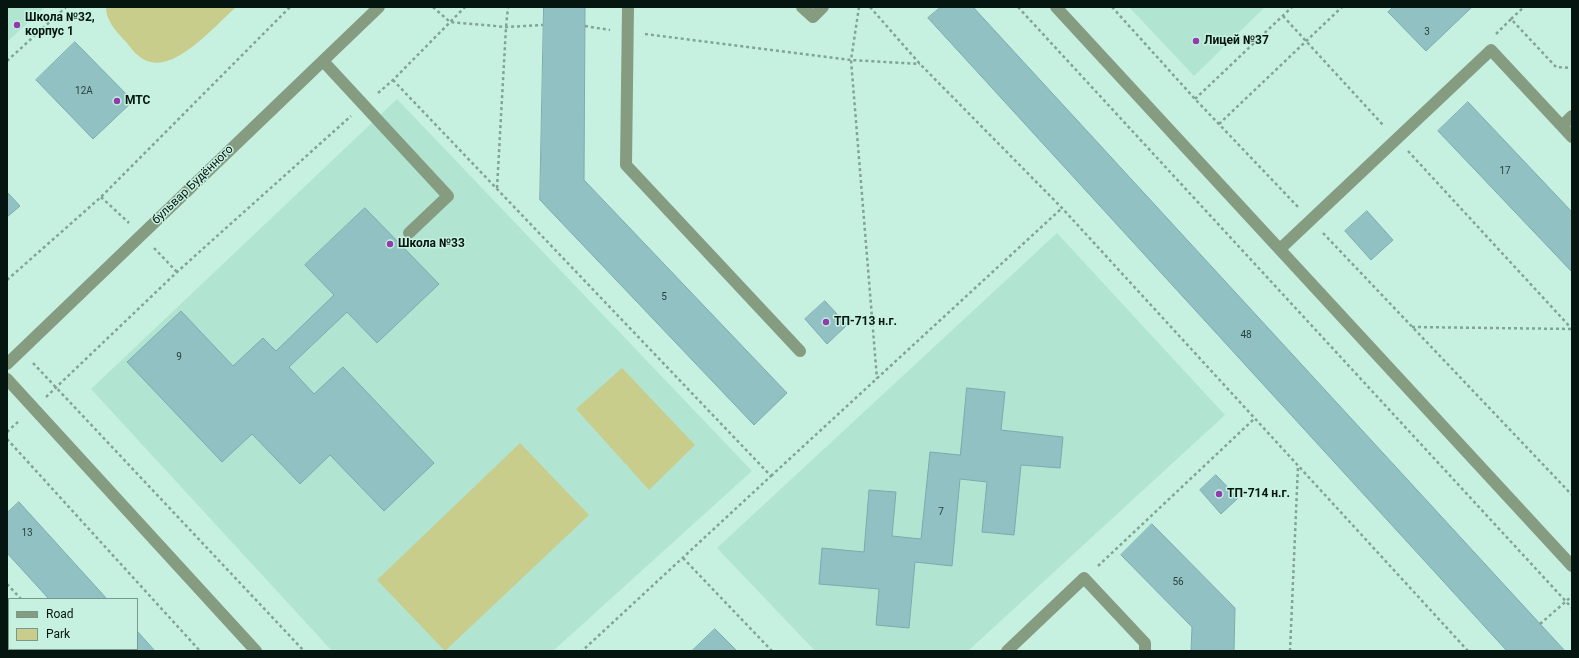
<!DOCTYPE html>
<html>
<head>
<meta charset="utf-8">
<style>
	body { margin:0 }
	#map { position:relative; width:1579px; height:658px; overflow:hidden; background:#c6f1e1; font-family:Roboto,sans-serif }
	canvas { display:block }
	.frame { position:absolute; inset:0; border:8px solid #051510; pointer-events:none }
	.legend { position:absolute; left:8px; top:598px; width:130px; height:52px; box-sizing:border-box; background:#c6f1e1; border:1px solid #79998d; margin:0; padding:5px 7px; list-style:none; font-size:12px; color:#051510 }
	.legend li { display:flex; align-items:center; gap:8px; height:20px }
	.legend b { width:20px; border:1px solid #79998d }
</style>
</head>
<body>
<div id="map">
<canvas width="1579" height="658"></canvas>
<div class="frame"></div>
<ul class="legend">
<li><b style="height:5px;background:#859c81"></b>Road</li>
<li><b style="height:11px;background:#c9cd8c"></b>Park</li>
</ul>
</div>
<script>
const ctx = document.querySelector('canvas').getContext('2d');
ctx.lineJoin = 'round';
function fill(path, color) { ctx.fillStyle = color; ctx.fill(path, 'evenodd'); }
function strokePath(path, color, width, dash) { ctx.strokeStyle = color; ctx.lineWidth = width; ctx.lineCap = dash ? 'butt' : 'round'; ctx.setLineDash(dash || []); ctx.stroke(path); }
function write(font, color, halo, rows, align = 'center') {
  ctx.font = font + ' Roboto,sans-serif'; ctx.lineWidth = 3; ctx.setLineDash([]); ctx.textBaseline = 'middle'; ctx.strokeStyle = halo; ctx.fillStyle = color; for (const [text, x, y, turn = 0] of rows) {
    ctx.save(); ctx.translate(x, y); ctx.rotate((+turn || 0) * Math.PI / 180); ctx.textAlign = isNaN(turn) ? turn : align; if (halo) ctx.strokeText(text, 0, 0); ctx.fillText(text, 0, 0); ctx.restore();
  }
}
fill(new Path2D(`
	M7,7H45L7,42Z
	M1129,7H1265L1194,76Z
	M397,99L752,471L553,651H332L91,389Z
	M1057,233L1225,415L968,651H815L717,548Z`), '#b1e5d2');
fill(new Path2D(`
	M106,7H236C217,24 178,69 151,62C140,60 133,51 127,43C118,33 106,22 106,7Z
	M622,368L695,445L649,490L576,409Z
	M520,443L589,515L445,651L377,580Z`), '#c9cd8c');
const building = new Path2D(`
	M544,7H585L584,180L787,393L754,425L540,200Z
	M941,7H973L1565,651H1507L928,18Z
	M1394,7H1472L1426,51L1388,12Z
	M75,42L133,101L93,139L36,80Z
	M1468,102L1572,212V272L1438,131Z
	M7,192L20,206L7,217Z
	M365,208L439,284L377,343L347,312L289,367L314,394L343,367L434,463L384,511L330,455L300,484L252,434L222,462L127,362L181,311L233,366L263,338L276,351L334,295L305,265Z
	M1367,211L1393,240L1371,260L1345,231Z
	M825,301L847,325L827,344L805,319Z
	M967,388L1005,392L1001,430L1063,437L1060,468L1021,465L1014,535L982,532L987,482L960,479L952,566L915,562L909,628L876,625L879,589L819,584L822,548L864,552L869,490L896,492L892,536L921,539L930,452L960,455Z
	M1216,475L1238,498L1221,514L1200,490Z
	M19,502L107,599H49L7,553V513Z
	M1152,524L1235,608L1234,651H1191L1192,627L1121,555Z
	M715,629L737,651H692Z
	M137,631L155,651H96L95,649H137Z`);
fill(building, '#92c1c3');
strokePath(building, '#7cabad', 1);
strokePath(new Path2D(`
	M433,7L450,22L506,27L543,25
	M859,7L851,60L877,379
	M870,7L920,64L1062,208L1468,651
	M1018,7L1572,608
	M1112,7L1195,99L1299,208
	M1283,16L1384,126
	M1511,19L1524,7
	M585,26L610,30
	M645,34L851,60L920,64
	M1496,34L1511,19L1556,67L1572,68
	M7,61L66,7
	M393,80L771,476L582,651
	M378,93L393,80L465,7
	M1195,99L1292,7
	M1219,124L1342,7
	M1408,151L1572,329
	M497,188L506,27L508,7
	M101,197L129,223
	M1323,233L1572,495
	M154,248L177,272
	M7,280L101,197L290,7
	M1412,327L1572,329
	M33,363L304,651
	M46,397L177,272L351,116
	M7,432L20,420
	M7,439L200,651
	M771,476L1062,208
	M683,558L772,651
	M1098,566L1254,419
	M7,584L21,599
	M1540,624L1572,596
	M67,649L69,651
	M1290,651L1298,466`), '#82a397', 2.5, [3, 3]);
strokePath(new Path2D(`
	M628,7L626,165L800,351
	M802,7L813,17L823,7
	M1056,7L1572,566
	M323,61L448,196L409,233
	M1562,126L1572,116
	M1280,249L1491,50L1572,137
	M7,364L379,7
	M7,379L256,651
	M1007,651L1084,578L1145,643V651`), '#859c81', 12);
for (const [x, y, r, color] of [
	[17,25,4,"#903cab"],
	[1196,41,4,"#903cab"],
	[117,101,4,"#903cab"],
	[390,244,4,"#903cab"],
	[826,322,4,"#903cab"],
	[1219,494,4,"#903cab"]
]) { const dot = new Path2D(); dot.arc(x, y, r, 0, 2 * Math.PI); ctx.fillStyle = color; ctx.fill(dot); strokePath(dot, '#c6f1e1', 1.5); }
write('10px', '#28403d', null, [
	["3",1427,32],
	["12А",84,91],
	["17",1505,171],
	["5",664,297],
	["48",1246,335],
	["9",179,357],
	["7",941,512],
	["13",27,533],
	["56",1178,582]
]);
write('bold 12px', '#051510', '#c6f1e1', [
	["Школа №32,",25,18],
	["корпус 1",25,32],
	["Лицей №37",1204,41],
	["МТС",125,101],
	["Школа №33",398,244],
	["ТП-713 н.г.",834,322],
	["ТП-714 н.г.",1227,494]
], 'left');
write('12px', '#051510', '#c6f1e1', [
	["бульвар Будённого",193,185,-44]
]);
</script>
</body>
</html>
